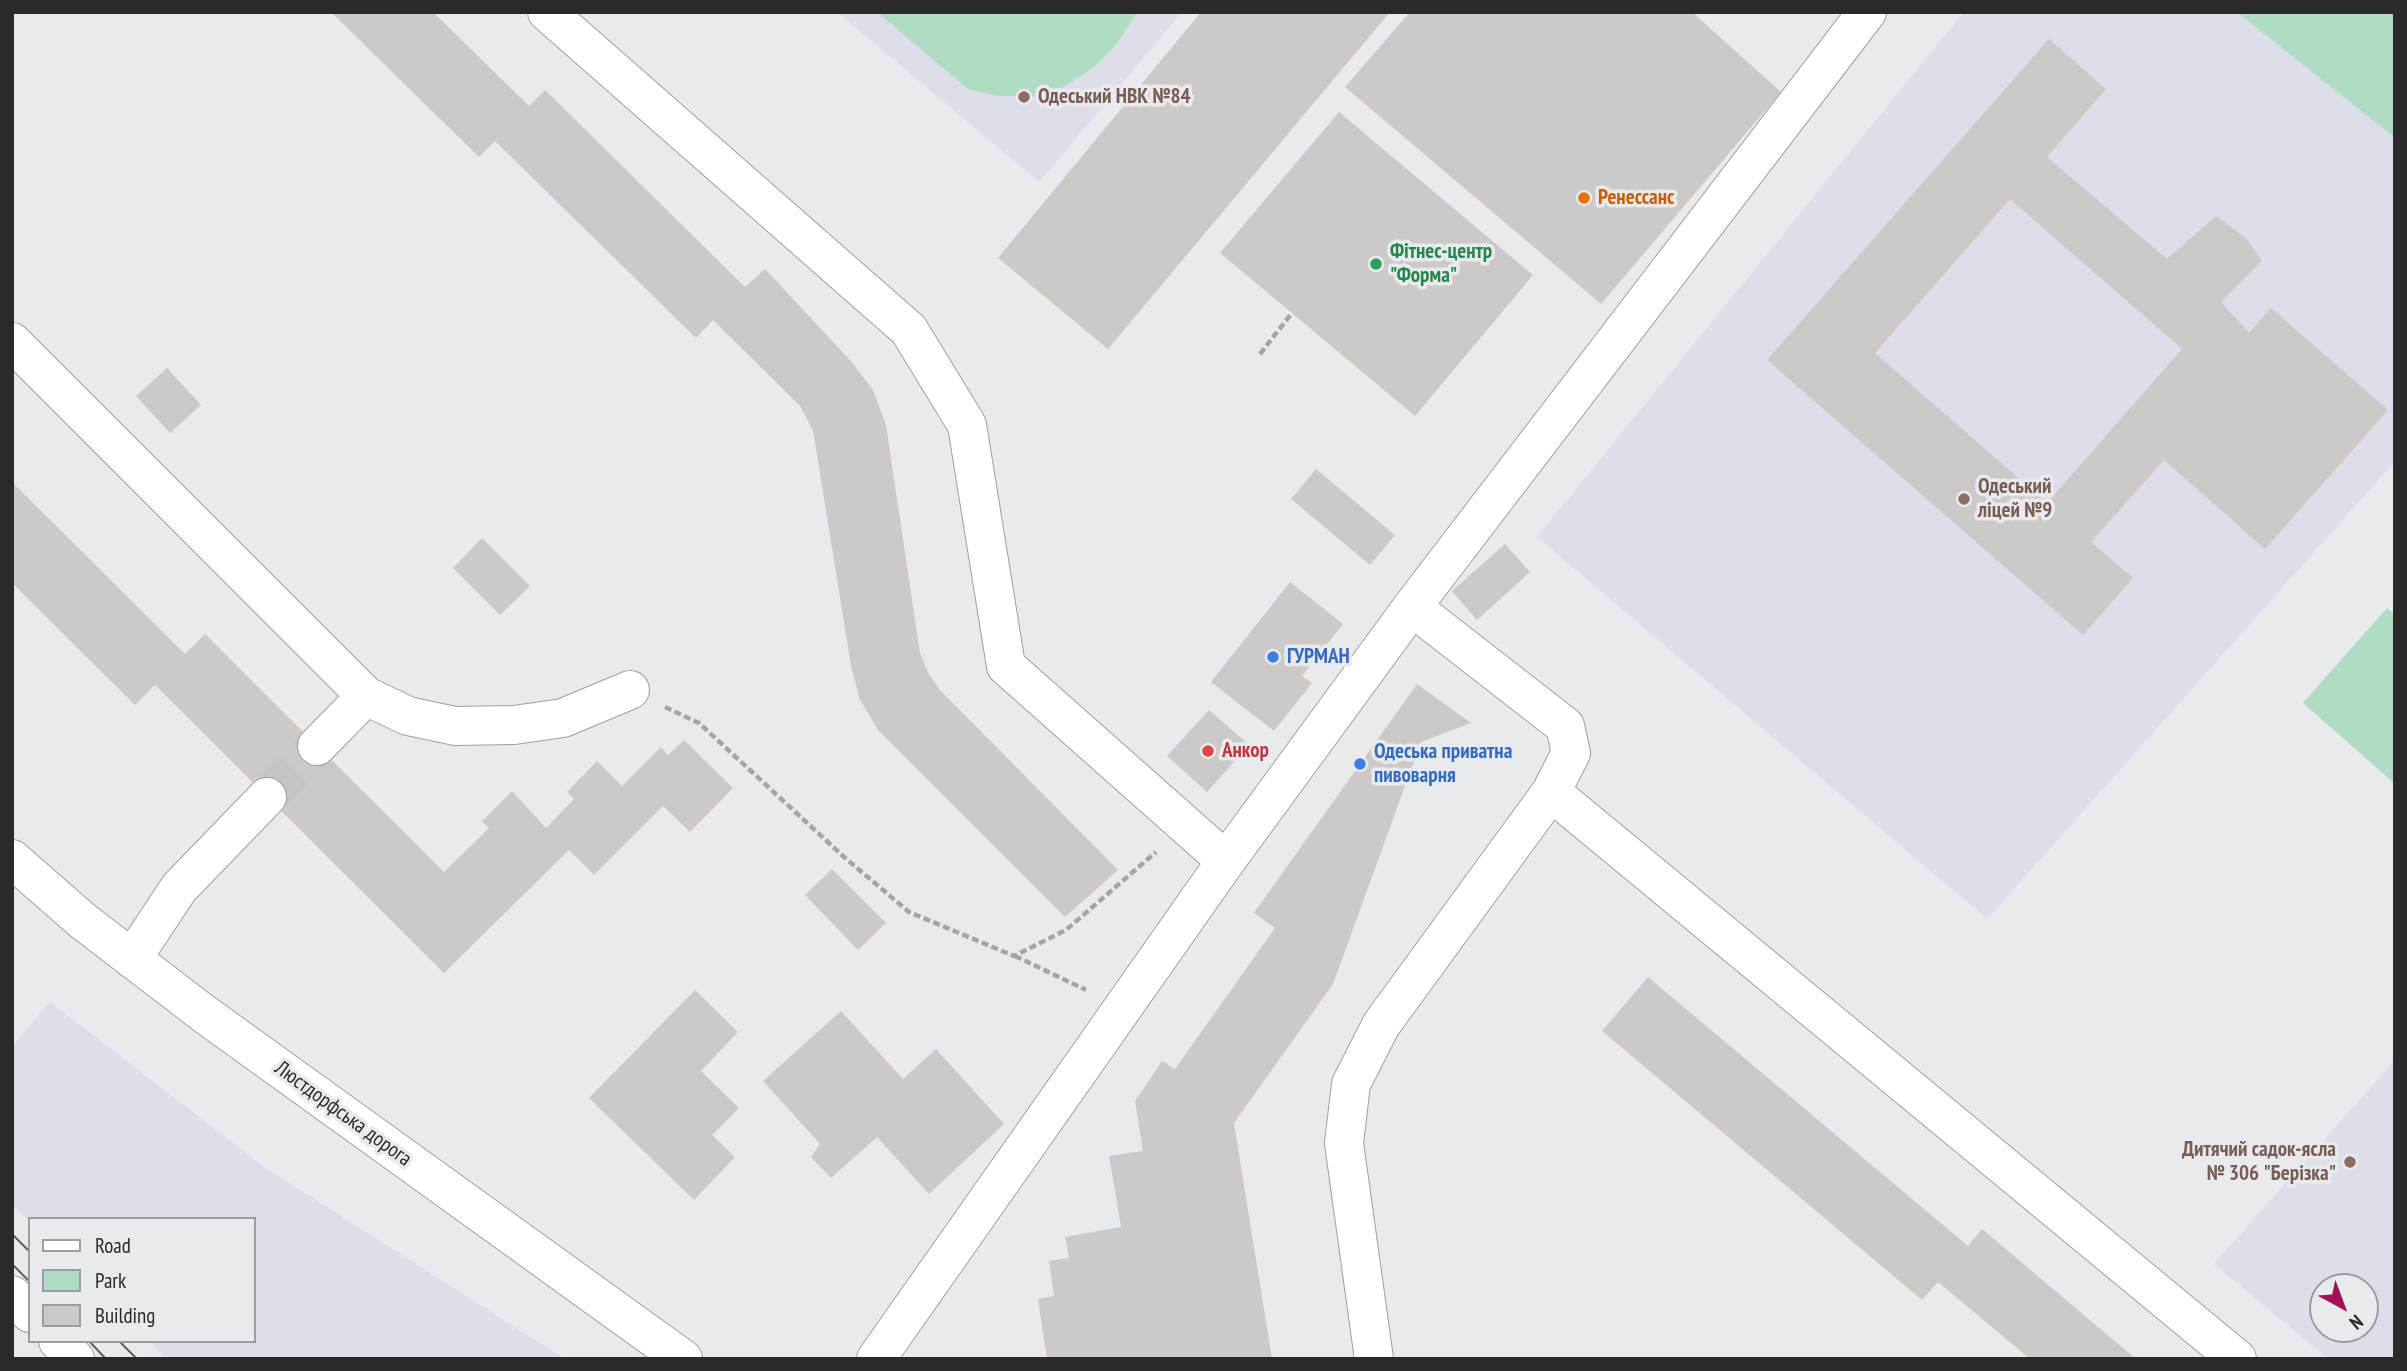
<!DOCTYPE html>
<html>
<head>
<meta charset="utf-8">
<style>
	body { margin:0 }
	#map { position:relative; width:2407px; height:1371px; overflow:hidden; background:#e9eaed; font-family:"PT Sans Narrow",sans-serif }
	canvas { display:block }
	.frame { position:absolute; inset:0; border:14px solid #2a2a2b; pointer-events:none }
	.legend { position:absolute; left:28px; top:1217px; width:228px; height:126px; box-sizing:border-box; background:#e9eaed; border:2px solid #9d9d9f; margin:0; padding:9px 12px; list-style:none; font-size:21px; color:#2a2a2b }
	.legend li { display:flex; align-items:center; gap:14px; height:35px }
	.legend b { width:35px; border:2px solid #9d9d9f }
	.north { position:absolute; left:2309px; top:1273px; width:70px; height:70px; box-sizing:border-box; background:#e9eaed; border:2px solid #9d9d9f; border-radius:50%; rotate:139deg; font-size:19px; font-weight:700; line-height:28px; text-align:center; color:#2a2a2b }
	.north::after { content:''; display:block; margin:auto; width:24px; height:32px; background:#a31256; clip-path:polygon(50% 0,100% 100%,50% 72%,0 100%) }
</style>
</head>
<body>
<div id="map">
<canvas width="2407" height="1371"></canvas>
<div class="frame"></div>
<ul class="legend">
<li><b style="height:9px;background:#fff"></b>Road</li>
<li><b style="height:19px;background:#afdcc3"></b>Park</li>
<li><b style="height:19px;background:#cdc9c7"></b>Building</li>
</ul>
<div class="north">N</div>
</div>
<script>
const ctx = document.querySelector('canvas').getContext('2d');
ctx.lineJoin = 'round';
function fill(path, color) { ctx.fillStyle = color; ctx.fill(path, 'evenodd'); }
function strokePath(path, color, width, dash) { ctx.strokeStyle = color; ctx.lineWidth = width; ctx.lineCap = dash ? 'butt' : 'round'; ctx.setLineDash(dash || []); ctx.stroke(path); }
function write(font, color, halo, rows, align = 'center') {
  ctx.font = font + ' "PT Sans Narrow",sans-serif'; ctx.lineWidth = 7; ctx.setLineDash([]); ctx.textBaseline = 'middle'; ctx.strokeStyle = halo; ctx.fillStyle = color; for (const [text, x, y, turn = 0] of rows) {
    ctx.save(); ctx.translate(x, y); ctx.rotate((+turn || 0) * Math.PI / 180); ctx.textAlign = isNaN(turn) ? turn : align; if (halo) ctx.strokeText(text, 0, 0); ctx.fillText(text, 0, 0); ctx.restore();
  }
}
fill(new Path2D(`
	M837,12H1182L1039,182Z
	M1964,12H2395V461L1987,919L1537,537Z
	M50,1002L264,1167L565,1359H167L149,1341H254V1219H30V1222L12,1205V1046Z
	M2395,1060V1359H2328L2214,1264ZM2323,1287H2365V1329H2323Z`), '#dcdee9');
fill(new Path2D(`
	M877,12H1137L1116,45L1094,67L1065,86L1035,96H996L968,89Z
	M2237,12H2395V138Z
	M2387,608L2395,615V784L2303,703Z`), '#afdcc3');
fill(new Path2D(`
	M331,12H433L529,106L545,90L745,287L765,269L850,360L873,390L886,425L920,653L928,672L939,689L1118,870L1065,917L878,730L860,700L851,666L813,430L800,406L713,320L696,338L495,141L479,157Z
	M1201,12H1390L1108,349L998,258Z
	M1410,12H1692L1781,92L1601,304L1345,87Z
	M2049,39L2106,89L2047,157L2167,259L2216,216L2246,238L2262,261L2221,302L2249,333L2271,308L2388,410L2265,549L2164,460L2091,542L2133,578L2083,635L1767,360ZM2010,199L2182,349L2047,503L1875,353Z
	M1339,112L1533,275L1415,416L1220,253Z
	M167,368L201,405L170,433L136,396Z
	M1316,469L1395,535L1370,565L1291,499Z
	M12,482L185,654L205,634L444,872L489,828L482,821L512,791L546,828L574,799L567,792L597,761L622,786L661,747L668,755L684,740L733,788L690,832L663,806L594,875L569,850L444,973L155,685L135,705L12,583Z
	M482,538L530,586L500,615L453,568Z
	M1505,544L1530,572L1477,620L1452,591Z
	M1290,582L1343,624L1302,676L1312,683L1274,731L1211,682Z
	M1417,684L1471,723L1421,742L1333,984L1234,1123L1272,1359H1047L1038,1299L1054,1296L1049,1261L1069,1258L1065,1237L1121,1227L1109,1156L1143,1151L1135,1101L1162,1061L1175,1069L1275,928L1254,913Z
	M1209,710L1249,745L1207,792L1167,756Z
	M832,869L886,923L858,950L805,895Z
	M1648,977L1968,1246L1982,1229L2136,1359H2030L1938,1282L1922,1300L1602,1031Z
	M695,990L738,1032L701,1071L739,1108L712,1135L735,1157L694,1200L589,1098Z
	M841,1011L903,1079L936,1049L1004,1124L929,1194L877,1137L831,1178L811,1157L820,1144L763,1081Z`), '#cdc9c7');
strokePath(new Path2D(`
	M267,797L317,746`), '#c3c4c6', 38, [38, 19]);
const minor = new Path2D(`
	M547,12L909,330L967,425L1006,666L1226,861
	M12,342L366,696L317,746
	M1412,607L1565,726L1571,753L1551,792L2237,1359
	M366,696L408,716L455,726L514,725L563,718L630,690
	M132,959L179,888L267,797
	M12,1295L30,1313
	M58,1341L75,1359
	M876,1359L1226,861L1412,607L1867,12
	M1374,1359L1344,1143L1351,1084L1381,1025L1551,792`);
const major = new Path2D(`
	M12,859L83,921L203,1013L683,1359`);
strokePath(minor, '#9e9fa3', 40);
strokePath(major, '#9e9fa3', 40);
strokePath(new Path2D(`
	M1260,354L1292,313
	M665,707L699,723L844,857L909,912L1014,956L1066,930L1156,852
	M1015,956L1086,990`), '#a4a5a7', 4.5, [7, 3.5]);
strokePath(minor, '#fff', 38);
strokePath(major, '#fff', 38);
strokePath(new Path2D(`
	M12,1234L30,1252
	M12,1264L30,1282
	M89,1341L106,1359
	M119,1341L137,1359`), '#606062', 2);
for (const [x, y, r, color] of [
	[1024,97,7,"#8d6e63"],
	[1584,198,7,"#e8710a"],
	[1376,264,7,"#2e9e5b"],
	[1964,499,7,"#8d6e63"],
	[1273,657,7,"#3f7fe0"],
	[1208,751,7,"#e0444e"],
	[1360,764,7,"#3f7fe0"],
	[2350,1162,7,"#8d6e63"]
]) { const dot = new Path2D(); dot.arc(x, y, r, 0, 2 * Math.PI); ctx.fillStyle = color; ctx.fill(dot); strokePath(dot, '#e9eaed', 2.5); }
write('bold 21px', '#785e54', '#e9eaed', [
	["Одеський НВК №84",1038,97],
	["Одеський",1978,487],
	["ліцей №9",1978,511],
	["Дитячий садок-ясла",2336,1150,"right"],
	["№ 306 \"Берізка\"",2336,1174,"right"]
], 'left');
write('bold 21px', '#c56008', '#e9eaed', [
	["Ренессанс",1598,198]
], 'left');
write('bold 21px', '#27864d', '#e9eaed', [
	["Фітнес-центр",1390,252],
	["\"Форма\"",1390,276]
], 'left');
write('bold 21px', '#366cbe', '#e9eaed', [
	["ГУРМАН",1287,657],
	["Одеська приватна",1374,752],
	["пивоварня",1374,776]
], 'left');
write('bold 21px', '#be3a42', '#e9eaed', [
	["Анкор",1222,751]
], 'left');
write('21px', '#2a2a2b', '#e9eaed', [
	["Люстдорфська дорога",343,1114,36]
]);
</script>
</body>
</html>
